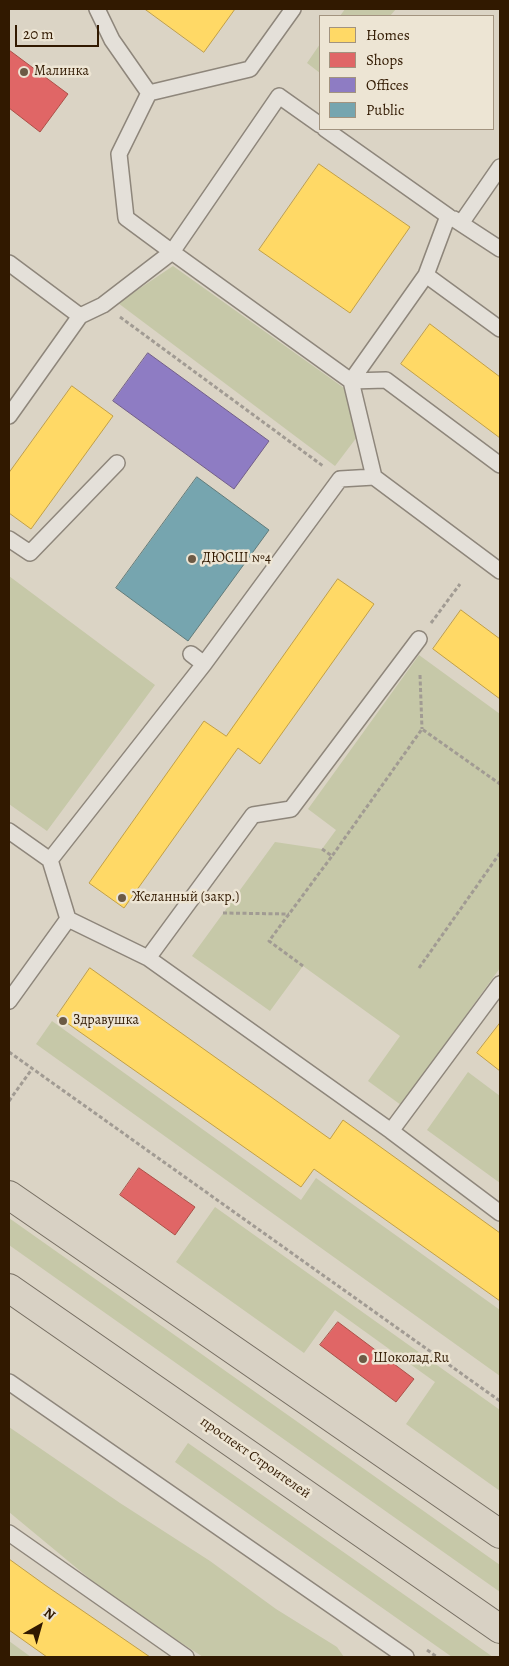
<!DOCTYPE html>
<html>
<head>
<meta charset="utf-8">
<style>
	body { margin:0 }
	#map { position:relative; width:509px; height:1666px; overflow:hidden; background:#dbd4c5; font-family:Alegreya,serif }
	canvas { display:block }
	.frame { position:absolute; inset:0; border:10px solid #311900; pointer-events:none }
	.legend { position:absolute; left:319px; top:15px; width:175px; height:115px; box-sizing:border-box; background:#ede5d4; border:1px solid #a2937f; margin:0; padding:6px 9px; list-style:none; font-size:15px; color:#311900 }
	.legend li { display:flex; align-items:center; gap:10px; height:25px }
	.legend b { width:25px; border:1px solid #a2937f }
	.north { position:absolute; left:15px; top:1601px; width:50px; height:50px; -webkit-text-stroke:4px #ede5d4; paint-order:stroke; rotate:38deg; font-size:14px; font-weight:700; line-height:20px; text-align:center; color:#311900 }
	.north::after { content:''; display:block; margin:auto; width:18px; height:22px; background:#311900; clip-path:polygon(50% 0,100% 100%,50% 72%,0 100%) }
	.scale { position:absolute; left:15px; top:25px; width:84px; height:22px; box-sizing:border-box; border:2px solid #311900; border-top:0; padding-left:6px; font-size:15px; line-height:18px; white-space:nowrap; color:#311900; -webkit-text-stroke:4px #ede5d4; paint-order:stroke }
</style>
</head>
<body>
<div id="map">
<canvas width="509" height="1666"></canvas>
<div class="frame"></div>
<ul class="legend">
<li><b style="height:14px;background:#ffd966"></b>Homes</li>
<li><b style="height:14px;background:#e06666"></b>Shops</li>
<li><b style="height:14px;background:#8e7cc3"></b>Offices</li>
<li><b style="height:14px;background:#76a5af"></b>Public</li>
</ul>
<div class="north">N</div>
<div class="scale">20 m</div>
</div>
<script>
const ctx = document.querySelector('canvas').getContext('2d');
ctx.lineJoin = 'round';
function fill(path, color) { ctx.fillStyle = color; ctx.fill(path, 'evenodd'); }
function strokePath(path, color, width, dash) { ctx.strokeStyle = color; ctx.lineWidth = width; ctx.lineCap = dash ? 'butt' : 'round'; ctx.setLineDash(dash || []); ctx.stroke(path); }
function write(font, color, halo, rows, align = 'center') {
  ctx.font = font + ' Alegreya,serif'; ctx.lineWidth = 5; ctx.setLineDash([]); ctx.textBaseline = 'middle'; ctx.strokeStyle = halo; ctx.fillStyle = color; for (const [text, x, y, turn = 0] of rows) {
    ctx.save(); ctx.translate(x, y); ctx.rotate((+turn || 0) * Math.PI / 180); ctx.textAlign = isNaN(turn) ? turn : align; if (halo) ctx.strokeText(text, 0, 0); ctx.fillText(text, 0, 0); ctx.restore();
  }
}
fill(new Path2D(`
	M345,9H396L390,16H340Z
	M320,44V73L307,63Z
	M173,266L344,388L357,437L335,466L118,303Z
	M9,576L155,685L47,831L9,804Z
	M419,655L500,714V968L401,1105L368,1081L400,1036L303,966L270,1011L192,956L275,842L322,849L336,830L308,809Z
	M52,1021L301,1200L316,1178L500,1310V1376L36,1044Z
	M468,1072L500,1096V1183L427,1130Z
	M215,1207L500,1410V1491L406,1424L435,1382L335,1310L304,1353L176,1262Z
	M9,1218L500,1565V1592L9,1245Z
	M9,1427L120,1503L210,1561L276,1609L337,1647L344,1657H203L114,1599L9,1512Z
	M188,1443L493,1657H452L175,1462Z
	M9,1641L31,1657H9Z`), '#c6c8a8');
const homes = new Path2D(`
	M145,9H235L204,52Z
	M319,164L410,227L350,313L259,250Z
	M430,324L500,377V438L401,364Z
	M72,386L113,416L31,529L9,513V473Z
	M338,579L374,604L260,764L238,748L124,908L89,883L204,721L226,736Z
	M461,610L500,639V699L433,649Z
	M90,968L330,1139L343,1120L500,1233V1301L314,1169L301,1187L57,1016Z
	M500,1023V1071L477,1053Z
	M9,1559L45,1585L150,1657H47L9,1630Z`);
fill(homes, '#ffd966');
strokePath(homes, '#c19f47', 1);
const shops = new Path2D(`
	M9,50L68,94L40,132L9,108Z
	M139,1168L195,1207L175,1235L120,1195Z
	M338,1322L414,1379L396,1402L320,1345Z`);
fill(shops, '#e06666');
strokePath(shops, '#ac4f47', 1);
const offices = new Path2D(`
	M148,353L269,441L234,489L113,401Z`);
fill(offices, '#8e7cc3');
strokePath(offices, '#725e88', 1);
const public = new Path2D(`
	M197,477L269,530L188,641L116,588Z`);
fill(public, '#76a5af');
strokePath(public, '#617b7a', 1);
const lane = new Path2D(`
	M97,9L112,40L149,93
	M149,93L119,154L126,218L172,252L279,96L320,125
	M149,93L250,69L293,9
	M325,129L448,216L426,275L351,381
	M454,219L500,249
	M462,222L500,167
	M9,263L80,316
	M426,275L500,329
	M351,381L386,380L500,465
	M9,416L80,316L103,305L172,252L351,381L374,477L340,479L204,664L50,860
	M374,477L500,571
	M9,539L30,553L117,463
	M191,654L204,664
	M9,831L50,860L68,919L148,958L391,1131L500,1213
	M148,958L253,815L291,809L419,639
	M9,1001L68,919
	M391,1131L500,984
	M9,1382L406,1657
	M9,1533L186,1657`);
const primary = new Path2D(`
	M9,1195L500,1534
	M9,1288L500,1629`);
strokePath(lane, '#8e867b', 18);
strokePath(primary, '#756d61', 30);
strokePath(new Path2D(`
	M120,317L323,466
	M431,623L460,584
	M420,675L422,729
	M322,849L332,856L422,729L500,784
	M223,913L289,914
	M303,966L269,941L332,856
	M419,968L500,853
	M9,1052L500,1401
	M9,1101L32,1069
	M427,1650L437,1657`), '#a19b93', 3, [4, 2.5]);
strokePath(lane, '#e4e0d9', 15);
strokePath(primary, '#d8d1c4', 28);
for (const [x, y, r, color] of [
	[24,72,5,"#6c5a45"],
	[192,559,5,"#6c5a45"],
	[122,898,5,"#6c5a45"],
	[63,1021,5,"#6c5a45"],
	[363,1359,5,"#6c5a45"]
]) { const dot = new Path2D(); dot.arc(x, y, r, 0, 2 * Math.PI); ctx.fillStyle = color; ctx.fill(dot); strokePath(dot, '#ede5d4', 2); }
write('14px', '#311900', '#ede5d4', [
	["Малинка",34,72],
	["ДЮСШ №4",202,559],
	["Желанный (закр.)",132,898],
	["Здравушка",73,1021],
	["Шоколад.Ru",373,1359]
], 'left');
write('14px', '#311900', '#ede5d4', [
	["проспект Строителей",255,1458,35]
]);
</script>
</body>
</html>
